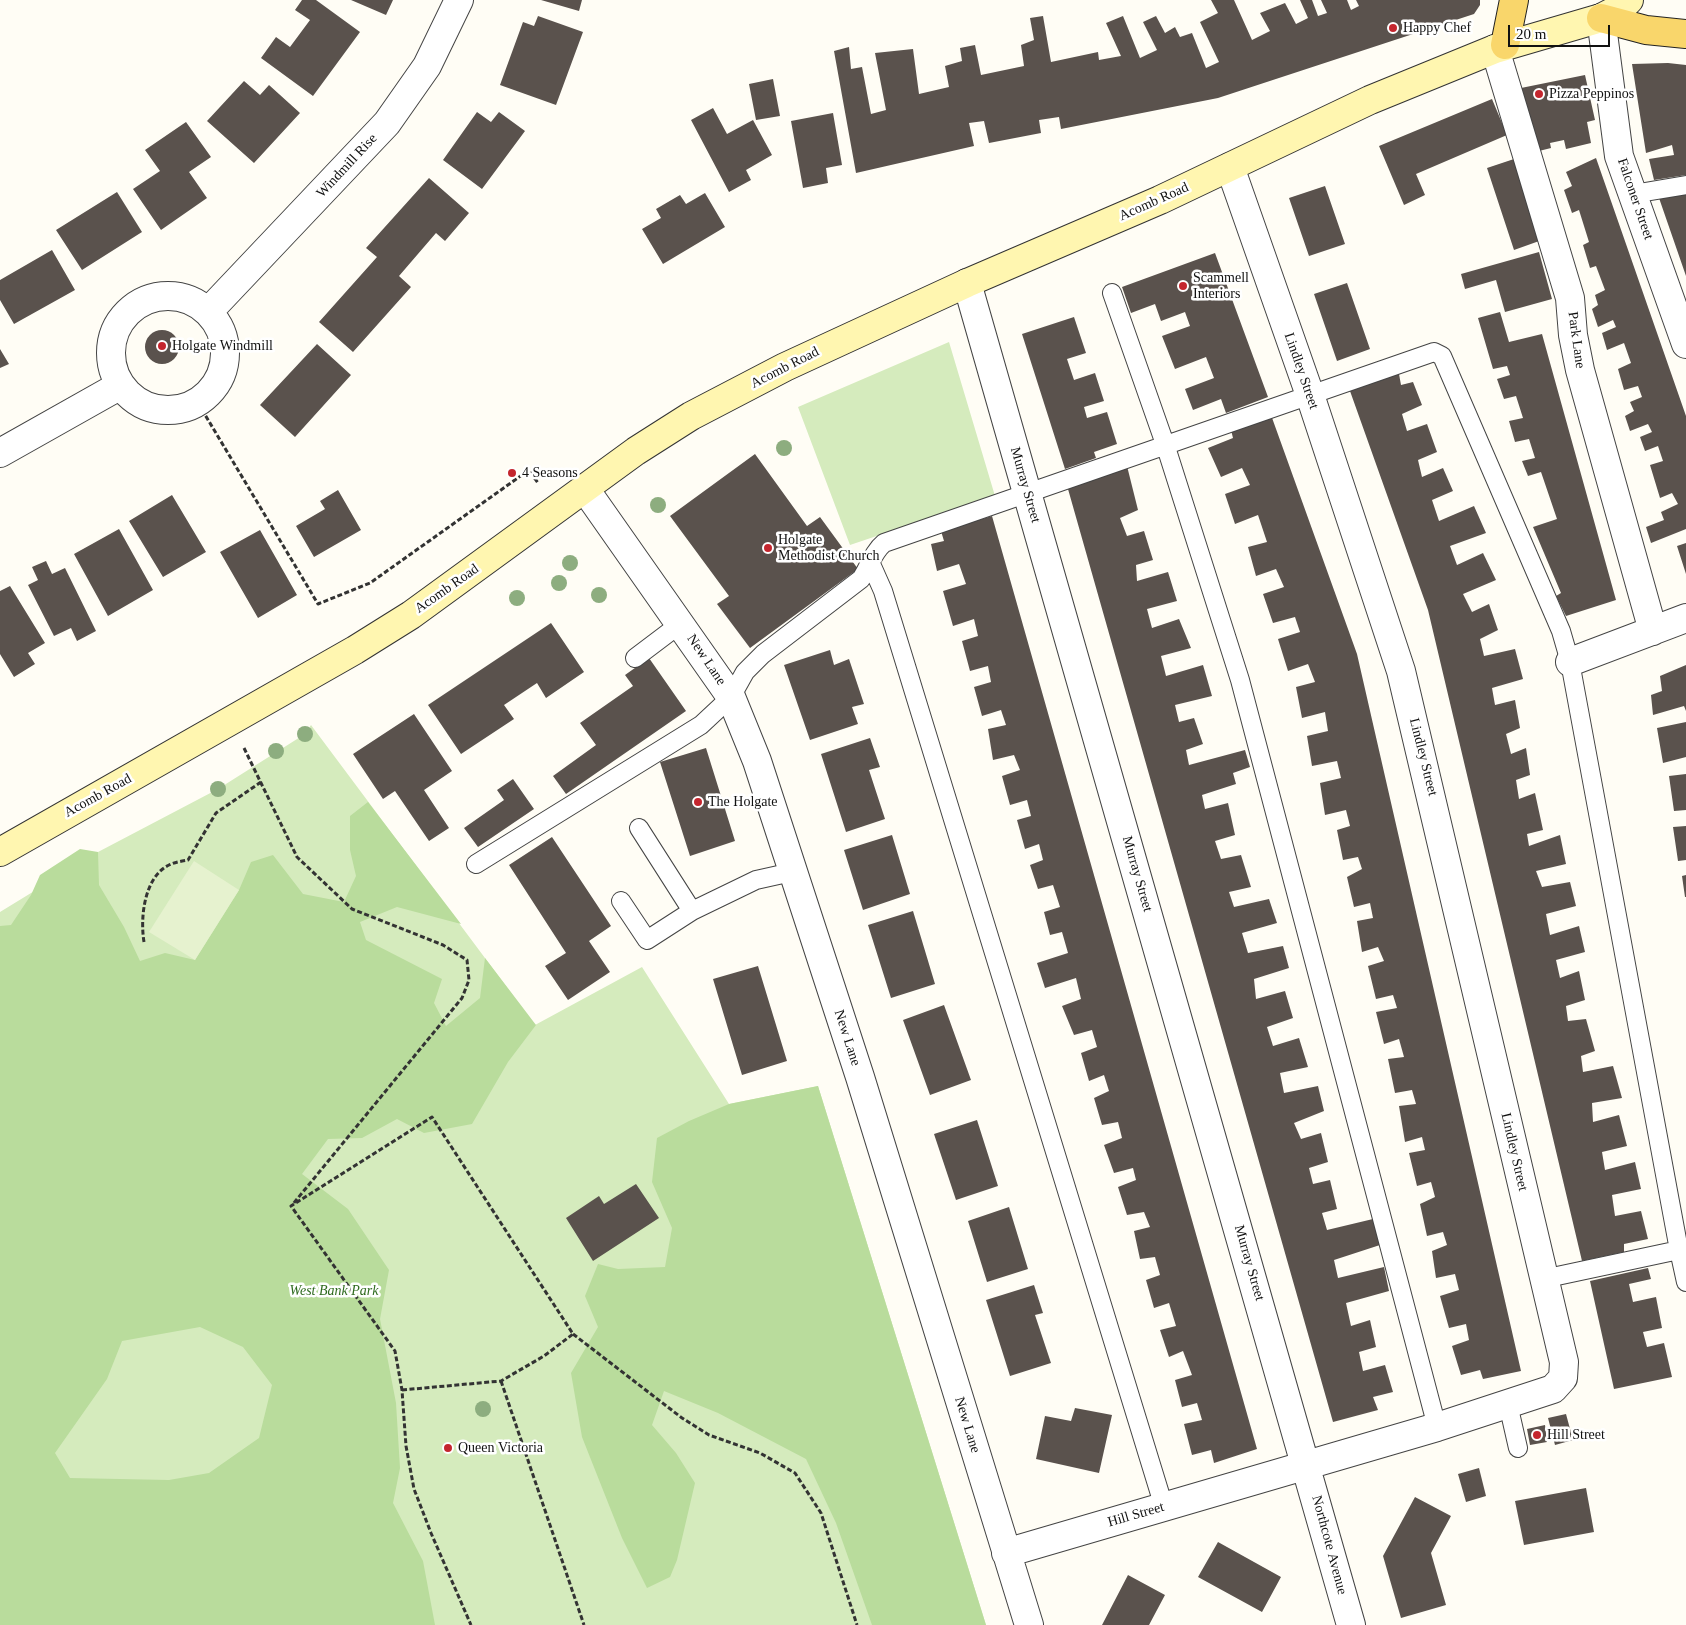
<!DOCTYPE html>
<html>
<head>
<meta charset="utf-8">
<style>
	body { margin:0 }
	#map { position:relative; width:1686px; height:1625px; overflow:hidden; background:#fffdf5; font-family:"Times New Roman",serif }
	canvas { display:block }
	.scale { position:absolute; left:1508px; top:25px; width:102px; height:22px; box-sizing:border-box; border:2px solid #111; border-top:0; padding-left:6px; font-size:15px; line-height:18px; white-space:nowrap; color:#111; -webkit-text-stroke:4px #fff; paint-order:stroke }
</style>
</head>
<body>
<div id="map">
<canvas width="1686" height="1625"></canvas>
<div class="scale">20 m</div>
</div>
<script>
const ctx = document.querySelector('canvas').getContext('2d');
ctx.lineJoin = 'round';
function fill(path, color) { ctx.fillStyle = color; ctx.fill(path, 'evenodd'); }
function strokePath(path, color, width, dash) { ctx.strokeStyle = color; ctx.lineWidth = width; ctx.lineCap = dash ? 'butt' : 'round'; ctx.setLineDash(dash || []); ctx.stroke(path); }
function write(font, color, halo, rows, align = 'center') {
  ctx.font = font + ' "Times New Roman",serif'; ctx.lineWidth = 5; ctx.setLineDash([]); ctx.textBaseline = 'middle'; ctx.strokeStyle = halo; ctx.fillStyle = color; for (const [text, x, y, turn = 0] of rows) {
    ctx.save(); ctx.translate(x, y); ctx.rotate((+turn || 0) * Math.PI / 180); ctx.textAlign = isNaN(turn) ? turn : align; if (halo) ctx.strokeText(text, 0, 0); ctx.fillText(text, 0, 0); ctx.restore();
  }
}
fill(new Path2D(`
	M949,342L995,496L850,545L798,407Z
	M311,725L535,1025L642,967L729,1104L818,1086L986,1625H0V912L98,852L218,789L305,734Z`), '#d5ebbd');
fill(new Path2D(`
	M368,802L461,924L397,907L360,922L366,940L442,979L434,1003L446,1026L480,998L485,958L536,1025L508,1062L472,1124L424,1133L397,1119L362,1138L328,1139L302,1174L348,1209L389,1270L380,1319L396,1403L400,1468L393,1503L423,1561L435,1625H0V926L11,925L31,895L40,875L80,849L98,852L99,885L124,927L140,961L165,953L195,960L239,890L251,862L273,855L303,894L344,902L356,876L350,850V816ZM200,1327L243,1347L272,1385L259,1438L209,1473L169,1480L70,1478L55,1453L107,1379L122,1341Z
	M818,1086L986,1625H872L836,1523L806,1459L718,1413L664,1391L652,1425L676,1453L695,1483L677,1560L670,1577L647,1588L622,1538L582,1437L571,1373L598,1327L585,1296L598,1264L618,1269L665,1267L672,1228L652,1182L657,1138L689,1121L729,1104Z`), '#b9dc9c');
fill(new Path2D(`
	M194,861L239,890L195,960L149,932Z`), '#e6f2cf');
fill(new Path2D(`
	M302,0H316L360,32L313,96L261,58L276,37L290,47L310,20L295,10Z
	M351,0H393L386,15Z
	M541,0H582L579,11Z
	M1211,0H1234L1252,40L1270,31L1260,13L1285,3L1296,24L1308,18L1300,0H1312L1318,16L1327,13L1321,0H1347L1351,10L1359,6L1356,0H1480V5L1474,14L1218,98L1061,129L1059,117L1039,120L1041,133L989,143L984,121L969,123L974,146L856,173L834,51L849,47L851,69L862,67L871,114L886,110L875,53L913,49L919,94L949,87L945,66L962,61L960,48L975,45L981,75L1024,66L1021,45L1034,40L1030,18L1043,16L1051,62L1098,52L1099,60L1121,56L1106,23L1123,16L1140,58L1157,50L1143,22L1156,16L1165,33L1175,27L1180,37L1192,33L1206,68L1219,62L1200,22L1218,13Z
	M538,16L583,32L556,105L500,85L523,22L534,26Z
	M1668,63L1686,65V175L1654,180L1649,159L1674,155L1672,145L1646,153L1632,64Z
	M1585,75L1595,120L1587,122L1591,143L1566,149L1564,140L1550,143L1551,148L1535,152L1521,88Z
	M773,79L780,116L756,120L749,84Z
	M244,81L260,95L269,85L300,113L254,163L207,121Z
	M1492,99L1507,135L1416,174L1425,195L1404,205L1379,146Z
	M713,108L727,134L753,120L772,155L746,170L751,180L729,192L691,120Z
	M477,112L491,122L499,112L525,131L482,189L443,160Z
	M833,113L842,165L826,168L828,183L803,188L791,121Z
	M186,122L211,157L189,172L207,198L161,230L133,189L160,171L145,150Z
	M1596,158L1686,416V529L1651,543L1646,527L1664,520L1661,512L1678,504L1672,493L1660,498L1650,465L1663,461L1658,446L1645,451L1640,437L1652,432L1648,424L1630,431L1625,416L1634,411L1630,402L1642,397L1638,386L1624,390L1618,369L1631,363L1624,343L1607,350L1602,333L1616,327L1613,320L1598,327L1592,309L1598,305L1595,295L1605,290L1596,266L1590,268L1583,245L1589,242L1579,210L1572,213L1564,190L1572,186L1566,172Z
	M1514,159L1542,240L1514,250L1487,168Z
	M429,178L469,213L445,241L436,233L399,276L411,287L353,352L319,322L377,257L366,248Z
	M1325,186L1345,244L1309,256L1289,198Z
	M117,192L142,232L82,270L56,230Z
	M705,193L725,227L663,264L642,229L661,218L656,209L680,195L686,204Z
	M1686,193V276L1659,198Z
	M52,250L75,290L14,324L0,300V280Z
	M1539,252L1552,299L1505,312L1496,280L1465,289L1461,274Z
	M1215,253L1268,397L1226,413L1221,399L1193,410L1185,389L1214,378L1206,357L1175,369L1162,336L1190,326L1185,312L1161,321L1155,304L1131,313L1122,287Z
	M1347,283L1370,349L1337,361L1314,294Z
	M1500,312L1509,342L1542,334L1616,600L1566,616L1556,596L1561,593L1533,527L1557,519L1541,472L1528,476L1522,461L1535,458L1529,439L1515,442L1509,421L1523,418L1516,396L1504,399L1497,379L1510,375L1507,366L1493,369L1478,318Z
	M1074,317L1086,353L1067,359L1074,380L1095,373L1104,401L1084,407L1087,418L1107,412L1117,444L1094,452L1096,458L1065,469L1022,334Z
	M145 347a17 17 0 1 1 34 0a17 17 0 1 1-34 0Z
	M317,344L351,375L295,437L260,405Z
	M0,349L9,364L0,368Z
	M1399,374L1401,385L1413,382L1422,405L1402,414L1407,431L1427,424L1437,452L1418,460L1422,477L1443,468L1453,491L1432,500L1439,521L1474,506L1486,533L1450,546L1457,565L1483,553L1496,580L1463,594L1472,612L1489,604L1498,630L1480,639L1484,656L1515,649L1523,679L1492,688L1495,705L1515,700L1520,728L1506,734L1511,754L1526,748L1530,775L1516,780L1519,799L1535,793L1543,830L1527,834L1529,846L1560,835L1566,864L1536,871L1542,887L1570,882L1576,906L1546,914L1550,935L1579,926L1585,952L1556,960L1560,978L1579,971L1585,1000L1566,1006L1568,1021L1586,1019L1595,1051L1581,1056L1583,1072L1613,1066L1622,1098L1592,1103L1593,1122L1619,1115L1627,1146L1602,1152L1605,1170L1635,1162L1641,1189L1612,1195L1615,1216L1641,1211L1648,1239L1624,1244V1252L1582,1261L1428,610L1350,391Z
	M1271,415L1357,654L1521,1371L1483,1379L1480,1370L1461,1375L1452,1346L1469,1340L1466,1324L1449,1328L1440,1296L1459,1290L1455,1274L1436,1278L1432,1251L1447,1245L1443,1232L1427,1236L1420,1204L1435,1197L1431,1182L1417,1186L1409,1153L1425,1150L1422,1137L1405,1142L1399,1106L1416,1104L1412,1090L1395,1093L1388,1059L1404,1057L1399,1039L1384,1044L1376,1012L1397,1008L1393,995L1376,999L1368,966L1384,961L1378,947L1362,952L1357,921L1373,918L1370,903L1354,907L1347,877L1362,869L1358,857L1343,860L1337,830L1350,826L1346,810L1325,815L1320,783L1341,778L1337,761L1312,766L1307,736L1328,731L1325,712L1302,718L1296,687L1315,682L1308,664L1288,671L1278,639L1300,632L1295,617L1273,623L1263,594L1284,587L1276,569L1256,576L1248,547L1267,542L1258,515L1235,524L1225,494L1250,485L1242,468L1221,477L1208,448L1233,438L1231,430Z
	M755,454L807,526L820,517L858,569L750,648L717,604L729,596L670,516Z
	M1127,466L1138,510L1120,518L1127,536L1144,531L1153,560L1136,565L1137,581L1168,572L1177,601L1147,609L1152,628L1179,619L1191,648L1161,656L1166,676L1203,665L1212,696L1175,705L1179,722L1194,718L1203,744L1186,750L1189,765L1245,750L1250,767L1233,773L1236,784L1202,795L1205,809L1228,803L1235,835L1215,841L1221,859L1241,855L1251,887L1229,892L1234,907L1269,899L1277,923L1242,933L1248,953L1283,946L1289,968L1254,979L1256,999L1285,991L1293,1018L1267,1027L1273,1046L1299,1038L1308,1067L1280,1073L1284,1093L1318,1086L1324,1111L1294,1123L1301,1139L1321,1133L1328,1162L1309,1168L1313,1184L1330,1180L1337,1209L1322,1213L1327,1230L1373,1219L1380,1245L1334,1260L1338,1278L1384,1267L1389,1291L1346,1303L1351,1326L1370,1320L1376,1347L1359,1352L1363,1371L1385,1365L1393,1392L1373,1397L1378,1410L1333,1422L1066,482Z
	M338,490L361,530L314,557L296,526L325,509L320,501Z
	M172,495L206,552L163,577L129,521Z
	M992,516L1257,1449L1214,1463L1211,1450L1192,1455L1184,1424L1202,1420L1197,1403L1182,1407L1175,1380L1192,1375L1183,1351L1169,1357L1160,1330L1176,1326L1169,1303L1154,1308L1146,1280L1160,1275L1155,1257L1140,1259L1134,1231L1150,1227L1144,1212L1127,1215L1118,1187L1136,1180L1133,1168L1114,1173L1104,1145L1122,1138L1118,1122L1102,1125L1094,1098L1109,1091L1104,1075L1089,1081L1081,1053L1097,1047L1092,1030L1074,1035L1062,1006L1081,999L1076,978L1045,988L1037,963L1068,953L1062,932L1050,935L1044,912L1060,907L1053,885L1038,889L1030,865L1043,860L1039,844L1025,849L1017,820L1031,816L1027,800L1010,805L1002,776L1020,770L1014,755L993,760L988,729L1006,725L1001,710L982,716L974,687L991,682L988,666L970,671L962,641L978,636L974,619L953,626L943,591L966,584L959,564L937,571L931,544L944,541L941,531Z
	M119,529L153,590L108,616L74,554Z
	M260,530L297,595L258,618L220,552Z
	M1686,543V574L1677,546Z
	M46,561L52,574L65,568L96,631L77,641L71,628L54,636L28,585L38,580L32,567Z
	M10,586L45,643L28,653L35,664L14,677L0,654V591Z
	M551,623L584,672L546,698L537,683L504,705L514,719L461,754L428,705Z
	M830,650L834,665L849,659L864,704L852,707L858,724L810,740L784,665Z
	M649,658L686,711L566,794L553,776L596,745L580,723L633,686L625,675Z
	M1686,665V711L1684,706L1653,715L1651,695L1662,691L1660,676Z
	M414,714L452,771L424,790L449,828L429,841L395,791L383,799L353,754Z
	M1686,722V757L1663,763L1657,728Z
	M870,738L880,767L869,770L885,819L846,832L821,754Z
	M706,748L735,841L690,856L660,762Z
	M1686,774V810L1674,811L1669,776Z
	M513,779L534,809L478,847L464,828L504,800L497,790Z
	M1686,826V860L1678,861L1673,827Z
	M892,835L910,894L863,910L844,850Z
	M552,837L611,926L589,941L610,972L568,1000L545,966L566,953L509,865Z
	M1686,875V897H1685L1682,876Z
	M913,911L935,984L891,998L868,925Z
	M758,966L787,1061L742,1075L713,979Z
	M944,1005L971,1080L930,1095L903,1020Z
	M977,1120L998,1186L956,1200L934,1134Z
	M636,1184L659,1218L593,1261L566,1218L599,1196L604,1204Z
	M1009,1207L1028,1269L987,1282L968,1221Z
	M1648,1268L1651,1279L1629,1284L1633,1302L1656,1297L1662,1328L1643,1332L1647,1347L1664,1343L1672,1377L1614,1389L1590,1281Z
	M1034,1285L1043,1313L1035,1315L1051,1363L1010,1376L986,1300Z
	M1075,1408L1112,1415L1099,1473L1036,1459L1045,1416L1071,1421Z
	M1566,1414L1573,1440L1555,1445L1548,1418Z
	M1545,1425L1547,1442L1530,1445L1527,1429Z
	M1479,1468L1486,1496L1466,1502L1458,1474Z
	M1586,1488L1594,1532L1524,1545L1515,1501Z
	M1415,1497L1451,1516L1431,1553L1446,1605L1401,1618L1383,1556Z
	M1218,1542L1281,1577L1262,1612L1198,1577Z
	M1128,1575L1165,1595L1149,1625H1102Z`), '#5a524d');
const lane = new Path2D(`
	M1633,194L1686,185
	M1112,293L1165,444L1240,680L1437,1427
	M871,564L883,591L1164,1507
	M635,658L680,624
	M639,828L692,911L756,880L792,872
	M476,864L701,725L731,697L745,672L763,654L861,579C869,567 873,552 884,543L1434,352L1442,356L1561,631L1570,662L1679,1250L1543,1279
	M621,901L647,940L692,911
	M1679,1250L1686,1282
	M1508,1404L1518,1448`);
const street = new Path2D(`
	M1601,18L1619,156L1686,344
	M1495,49L1570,298L1573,335L1580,370L1653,631
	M967,283L1351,1625
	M111 353a57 57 0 1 1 114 0a57 57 0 1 1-114 0Z
	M208,312L387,123L427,66L459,0
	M0,453L119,386
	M585,489L731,697L757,761L860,1077L1029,1625
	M1570,662L1686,618
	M1006,1553L1437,1427L1553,1389L1563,1378L1564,1362L1401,671L1310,395L1230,167`);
const secondary = new Path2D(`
	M0,852L355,650L411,615L636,451L691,416L785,367L967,283L1160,200L1370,100L1495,49L1601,18L1622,7L1629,0`);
const primary = new Path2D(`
	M1601,18L1646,30L1686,34
	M1505,45L1514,0`);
strokePath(lane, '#444', 20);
strokePath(street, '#444', 30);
strokePath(secondary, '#333', 30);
strokePath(primary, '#222', 30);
strokePath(new Path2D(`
	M198,403L318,604L370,583L529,470L538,483
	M244,748L297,857L352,909L443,945L467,960L469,980L462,998L293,1204
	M144,942C140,918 144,877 169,865C175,862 183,861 188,860L216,813L261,782
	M573,1334L682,1418L709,1435L760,1453L795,1473L821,1513L857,1625
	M501,1381L584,1625
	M402,1390L501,1381L544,1356L573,1334L432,1117L291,1206L395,1351L402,1390L406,1446L414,1489L431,1533L471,1625`), '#333', 3, [5, 2.5]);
strokePath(lane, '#fff', 18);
strokePath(street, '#fff', 28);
strokePath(secondary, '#fff6b0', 28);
strokePath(primary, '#f9d66b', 28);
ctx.fillStyle = '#8dad7f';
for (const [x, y] of [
	[784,448],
	[658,505],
	[570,563],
	[559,583],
	[599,595],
	[517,598],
	[305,734],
	[276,751],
	[218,789],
	[483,1409]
]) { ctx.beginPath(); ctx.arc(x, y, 8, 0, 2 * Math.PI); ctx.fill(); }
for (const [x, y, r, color] of [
	[1393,28,5,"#c4262e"],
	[1539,94,5,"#c4262e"],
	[1183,286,5,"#c4262e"],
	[162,346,5,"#c4262e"],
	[512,473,5,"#c4262e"],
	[768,548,5,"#c4262e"],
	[698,802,5,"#c4262e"],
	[1537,1435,5,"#c4262e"],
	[448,1448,5,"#c4262e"]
]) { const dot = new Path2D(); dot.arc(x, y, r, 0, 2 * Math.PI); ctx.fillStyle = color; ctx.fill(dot); strokePath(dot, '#fff', 2); }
write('14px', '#111', '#fff', [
	["Happy Chef",1403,28],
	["Pizza Peppinos",1549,94],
	["Scammell",1193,278],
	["Interiors",1193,294],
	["Holgate Windmill",172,346],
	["4 Seasons",522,473],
	["Holgate",778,540],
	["Methodist Church",778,556],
	["The Holgate",708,802],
	["Hill Street",1547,1435],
	["Queen Victoria",458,1448]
], 'left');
write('14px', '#111', '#fff', [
	["Windmill Rise",347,166,-47],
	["Falconer Street",1635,199,71],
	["Acomb Road",1154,202,-24],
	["Park Lane",1576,340,82],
	["Acomb Road",785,368,-27],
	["Lindley Street",1301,371,71],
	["Murray Street",1025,485,74],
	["Acomb Road",447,589,-35],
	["New Lane",706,660,56],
	["Lindley Street",1423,757,76],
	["Acomb Road",98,796,-29],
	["Murray Street",1137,874,74],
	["New Lane",847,1038,72],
	["Lindley Street",1514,1152,77],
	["Murray Street",1249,1263,74],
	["New Lane",967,1425,73],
	["Hill Street",1136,1515,-16],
	["Northcote Avenue",1329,1545,75]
]);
write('italic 14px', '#2f6b1f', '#fff', [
	["West Bank Park",334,1291]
]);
</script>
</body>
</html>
